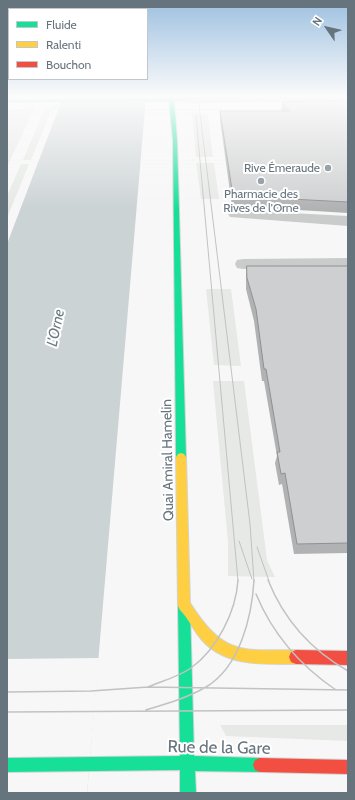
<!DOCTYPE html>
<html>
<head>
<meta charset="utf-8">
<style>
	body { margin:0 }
	#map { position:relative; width:355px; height:800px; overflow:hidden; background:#f7f7f7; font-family:Cabin,sans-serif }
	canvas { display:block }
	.frame { position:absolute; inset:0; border:8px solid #66747e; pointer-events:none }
	.legend { position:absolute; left:8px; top:8px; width:140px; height:72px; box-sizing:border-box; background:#fff; border:1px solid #c2c7cb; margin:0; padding:5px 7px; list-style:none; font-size:12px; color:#66747e }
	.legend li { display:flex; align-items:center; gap:8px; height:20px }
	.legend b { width:20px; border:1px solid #c2c7cb }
	.north { position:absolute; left:307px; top:8px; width:40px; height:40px; -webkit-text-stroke:3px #fff; paint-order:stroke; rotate:304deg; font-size:11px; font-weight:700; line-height:16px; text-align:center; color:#66747e }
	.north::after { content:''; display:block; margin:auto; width:14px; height:18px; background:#66747e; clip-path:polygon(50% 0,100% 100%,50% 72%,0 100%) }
</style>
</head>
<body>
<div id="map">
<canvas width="355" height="800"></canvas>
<div class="frame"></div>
<ul class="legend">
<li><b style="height:5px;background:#16e098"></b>Fluide</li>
<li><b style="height:5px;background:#ffcf43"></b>Ralenti</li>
<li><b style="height:5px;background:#f24e42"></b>Bouchon</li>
</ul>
<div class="north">N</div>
</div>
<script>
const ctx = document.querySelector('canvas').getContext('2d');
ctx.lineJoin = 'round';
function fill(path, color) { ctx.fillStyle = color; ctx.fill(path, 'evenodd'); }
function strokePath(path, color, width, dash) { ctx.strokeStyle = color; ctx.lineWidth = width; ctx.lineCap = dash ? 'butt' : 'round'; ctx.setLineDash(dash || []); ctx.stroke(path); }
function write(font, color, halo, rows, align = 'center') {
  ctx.font = font + ' Cabin,sans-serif'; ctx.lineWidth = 4; ctx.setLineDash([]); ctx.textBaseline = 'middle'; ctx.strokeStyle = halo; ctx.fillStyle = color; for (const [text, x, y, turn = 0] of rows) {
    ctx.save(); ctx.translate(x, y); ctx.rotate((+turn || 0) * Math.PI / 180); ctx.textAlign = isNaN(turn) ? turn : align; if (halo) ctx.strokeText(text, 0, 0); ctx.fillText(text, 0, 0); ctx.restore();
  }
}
fill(new Path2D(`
	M60,104L59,108L51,111L31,160H23L45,108Z
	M35,107L7,167V111Z
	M192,113L208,115L213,157H196Z
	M196,163H214L219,199H201Z
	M21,164H29L7,218V196Z
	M206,289H231L241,366L214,365Z
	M213,381H244L267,560L275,577L228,576V542Z
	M220,725H348V741L226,736Z`), '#e6e9e5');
fill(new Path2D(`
	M63,97H146L87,793H7V244Z`), '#ccd3d5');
fill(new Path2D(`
	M99,658L87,793H7V659Z`), '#f7f7f7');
const fast = new Path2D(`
	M169,97H173V99H188L190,100L174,101L177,140L186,457L184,460L181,461L178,460L176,457L173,140L169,101L7,102V100L169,99Z
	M184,600L188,602L190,606L194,756L260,758L265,760L267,765L265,770L260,772L195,771L196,793H180V770L7,772V758L180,756L178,606L180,602Z`);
const slow = new Path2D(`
	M181,453L184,454L186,457L190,603C223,654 239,651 296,650L301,652L303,657L301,662L296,664C264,664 226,667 202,640C194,631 188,618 180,610L178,606L176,457L178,454Z`);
const jam = new Path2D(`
	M296,650L348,651V665L296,664L291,662L289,657L291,652Z
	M260,758L348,760V774L260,772L255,770L253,765L255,760Z`);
strokePath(fast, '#d3d4d5', 2);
strokePath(slow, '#d3d4d5', 2);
strokePath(jam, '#d3d4d5', 2);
fill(new Path2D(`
	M191,97H348V101L188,103L183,100L184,98Z
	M235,210L348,216V226L230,217L228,214L230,211Z
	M348,258V268L243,269L237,268L235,264L237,260L243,259Z`), '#cacccc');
fill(fast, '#16e098');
fill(slow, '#ffcf43');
fill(jam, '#f24e42');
strokePath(new Path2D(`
	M198,97L250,524L254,581
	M196,116L238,581
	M239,541L252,579
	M257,547L269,581`), '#c1c2c3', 1);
strokePath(new Path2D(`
	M268,580C284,620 311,650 348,671
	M256,594C273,635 299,665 336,690
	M148,687C162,681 178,677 191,668C217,649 236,612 238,580
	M7,692L91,691L148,687L348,690
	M146,710C166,704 187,698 206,687C240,667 252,616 254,580
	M7,712L348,710`), '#c1c2c3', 1.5);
fill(new Path2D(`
	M348,101V213L232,206L220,120V111H281L282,102Z
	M247,266H348V553L294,554L282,484L279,485L275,463L277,456L264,381H262L254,321L246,289V277Z`), '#b1b2b3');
const building = new Path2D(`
	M348,101V202L233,196L220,111H290L282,102Z
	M247,266H348V543L297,544L285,473L281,474L277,452H280L266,369H264L256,309L247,278Z`);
fill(building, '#cecfd0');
strokePath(building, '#909192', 1);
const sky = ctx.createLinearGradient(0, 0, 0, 209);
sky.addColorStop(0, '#9dc0e0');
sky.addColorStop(0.46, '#fbfbfb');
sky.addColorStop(1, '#fbfbfb00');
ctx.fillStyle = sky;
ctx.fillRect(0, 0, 355, 209);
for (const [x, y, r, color] of [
	[328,168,4,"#99a2a8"],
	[261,181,4,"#99a2a8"]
]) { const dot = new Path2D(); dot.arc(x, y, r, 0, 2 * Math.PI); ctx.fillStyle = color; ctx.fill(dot); strokePath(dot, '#fff', 1.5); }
write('12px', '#66747e', '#fff', [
	["Rive Émeraude",320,168],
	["Pharmacie des",261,194,"center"],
	["Rives de l'Orne",261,208,"center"]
], 'right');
write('14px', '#66747e', '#fff', [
	["Quai Amiral Hamelin",168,460,-91]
]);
write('italic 15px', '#67787f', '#fff', [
	["L'Orne",56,328,-78]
]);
write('17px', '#66747e', '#fff', [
	["Rue de la Gare",219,748,1]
]);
</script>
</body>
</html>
